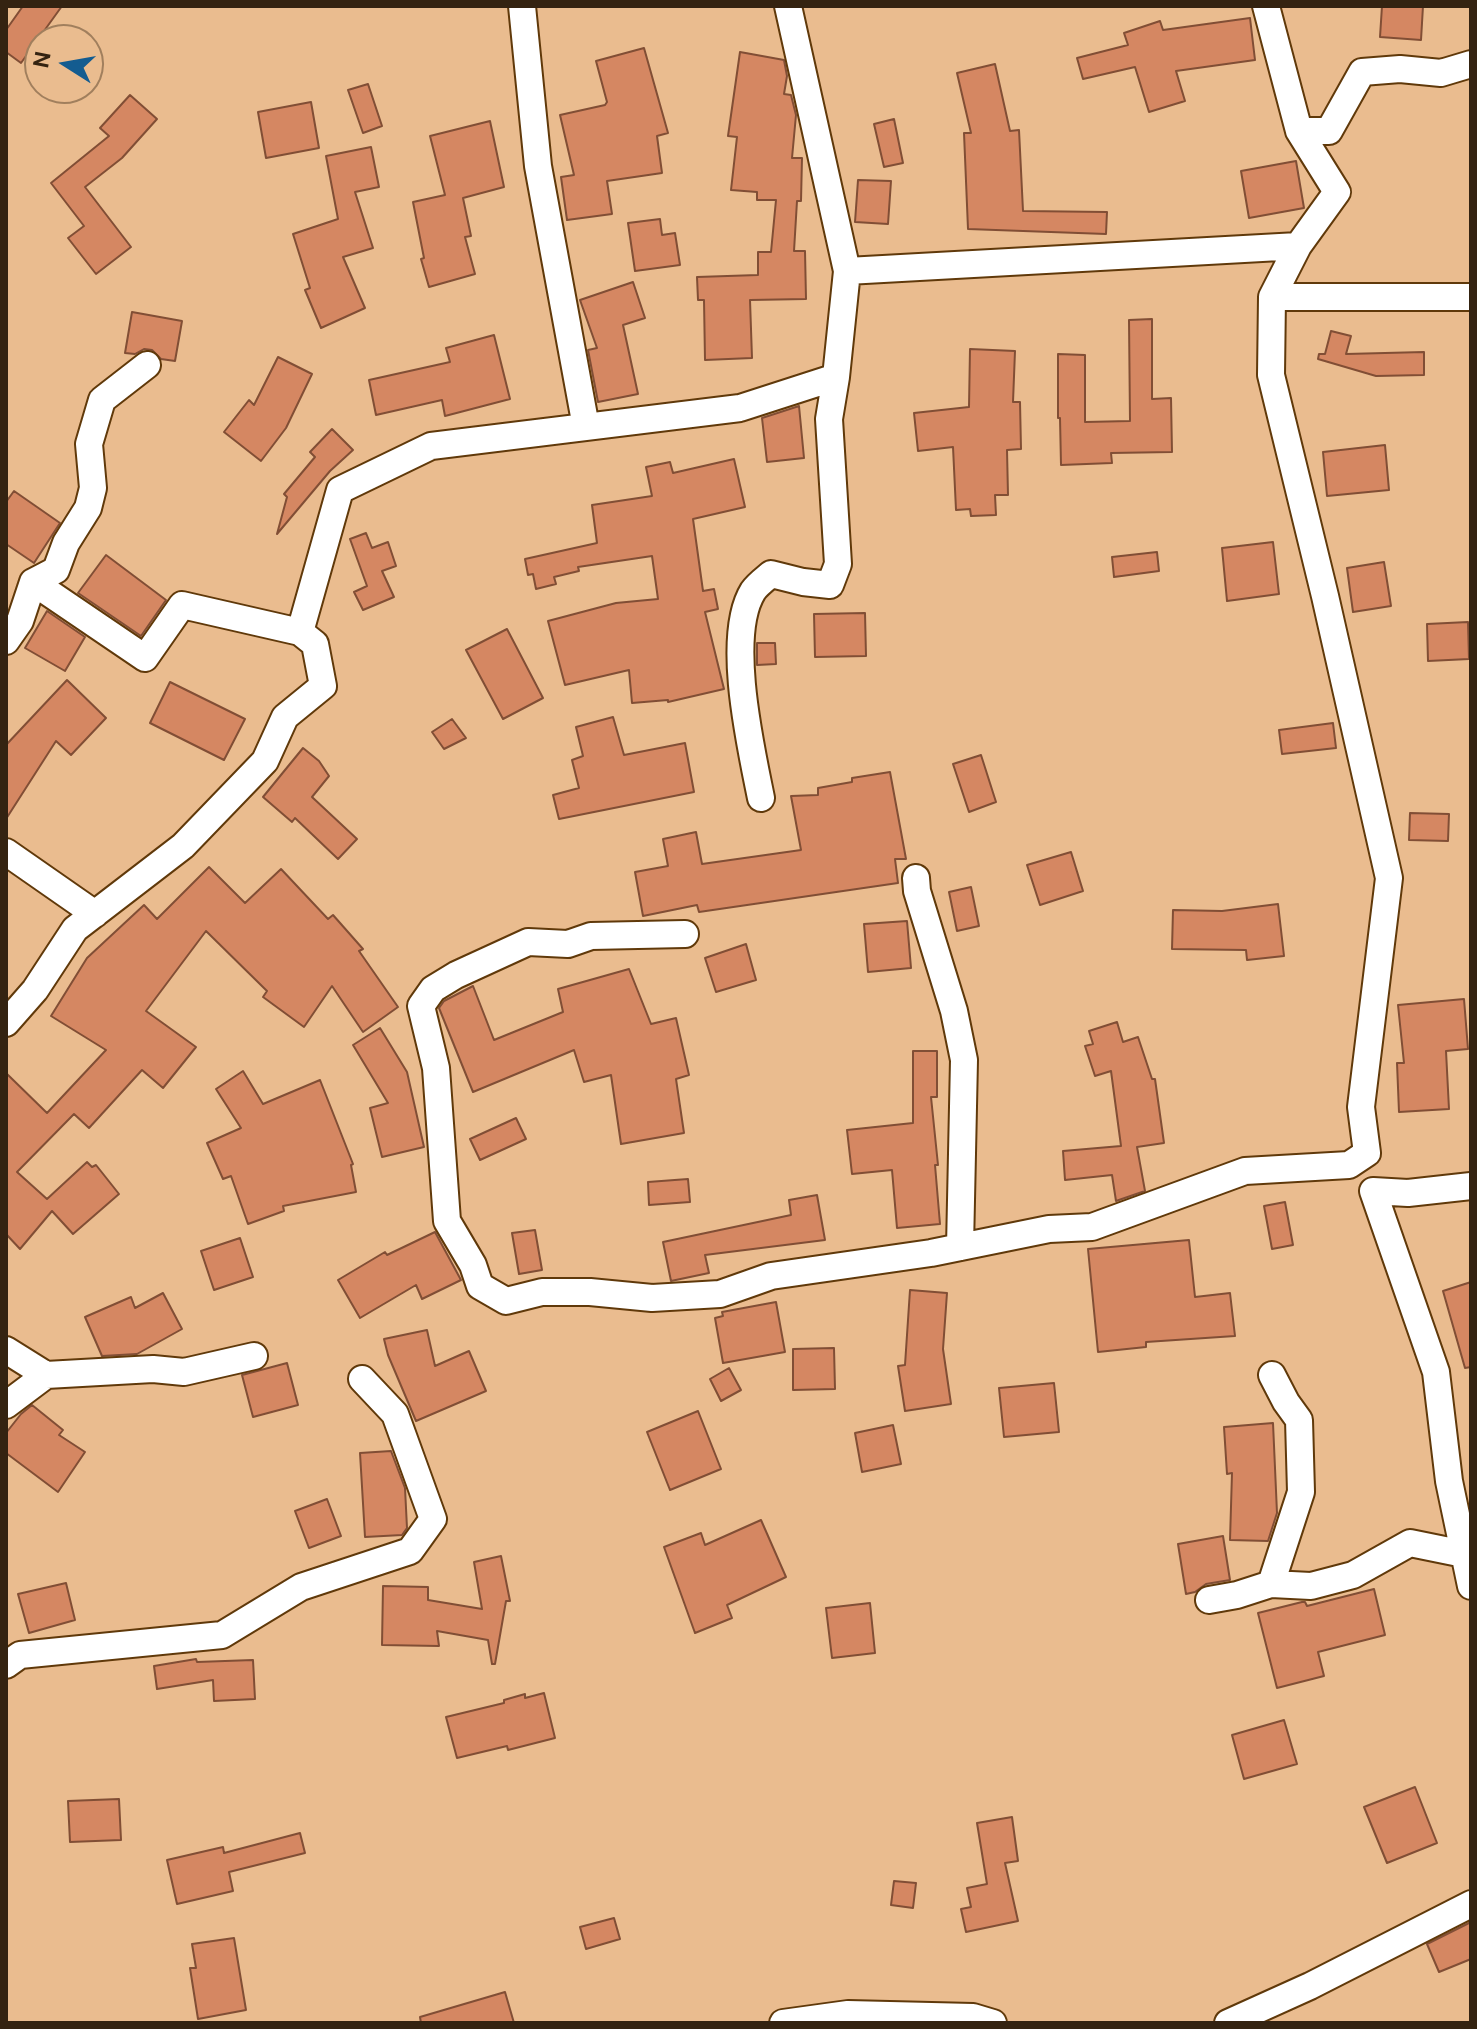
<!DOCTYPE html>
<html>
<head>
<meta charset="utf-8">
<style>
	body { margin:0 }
	#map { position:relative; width:1477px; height:2029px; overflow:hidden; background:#eabc8f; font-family:"DM Sans",sans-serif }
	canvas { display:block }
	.frame { position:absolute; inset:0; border:8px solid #342311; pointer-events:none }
	.north { position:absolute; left:24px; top:24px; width:80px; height:80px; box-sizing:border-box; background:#eabc8f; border:2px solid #a17f5d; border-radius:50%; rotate:281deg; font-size:22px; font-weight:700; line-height:32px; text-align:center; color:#342311 }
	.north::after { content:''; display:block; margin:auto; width:28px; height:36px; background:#145c90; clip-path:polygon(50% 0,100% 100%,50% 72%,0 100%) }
</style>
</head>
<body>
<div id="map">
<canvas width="1477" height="2029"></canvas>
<div class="frame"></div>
<div class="north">N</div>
</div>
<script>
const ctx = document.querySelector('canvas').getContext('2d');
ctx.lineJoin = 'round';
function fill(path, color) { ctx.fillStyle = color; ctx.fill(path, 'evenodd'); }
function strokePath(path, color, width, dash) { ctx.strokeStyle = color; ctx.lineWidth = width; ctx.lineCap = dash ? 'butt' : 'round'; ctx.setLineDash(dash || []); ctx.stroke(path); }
const building = new Path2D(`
	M23,6H62L21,63L6,52V30Z
	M1382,6H1423L1421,40L1380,37Z
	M1250,18L1255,60L1176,71L1185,101L1149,112L1135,67L1083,79L1077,58L1128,45L1124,33L1160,21L1163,30Z
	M644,48L668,133L657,136L662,173L607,181L612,214L567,220L561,177L574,175L560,115L605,105L607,102L596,61Z
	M740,52L784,60L787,76L784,94L791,95L796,115L792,158H802L801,201H797L794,251H805L806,299L750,300L752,358L705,360L704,300H698L697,277L758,275V252H771L776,200H757V192L731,190L737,137L728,136Z
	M995,64L1010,131L1019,130L1023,211L1107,212L1106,234L968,229L964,133H971L957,73Z
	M368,84L382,126L363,133L348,90Z
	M130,95L157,119L122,158L85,187L131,247L96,274L68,238L84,226L51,183L109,136L100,128Z
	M311,102L319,148L266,158L258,112Z
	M894,119L903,163L884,167L874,124Z
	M490,121L504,187L463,198L471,236L465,237L475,274L429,287L421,259L424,258L413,202L445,195L430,136Z
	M371,147L379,187L355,192L373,248L343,257L365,308L321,328L305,290L310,288L293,234L338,219L326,156Z
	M1296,161L1304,208L1249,218L1241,171Z
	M858,180L891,181L888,224L855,222Z
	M660,219L662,235L675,233L680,265L635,271L628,223Z
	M633,282L645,318L623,325L638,394L598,402L588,350L597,348L580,300Z
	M132,312L182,321L175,361L161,359L152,350L144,349L135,354L125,353Z
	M1152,319V399L1171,398L1172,452L1111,453L1112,463L1061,465L1060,418H1058V354L1085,355V422L1130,421L1129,320Z
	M1331,331L1351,336L1346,354L1424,352V375L1376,376L1318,359L1319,354H1325Z
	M494,335L510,399L445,416L442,400L376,415L369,380L450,362L446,348Z
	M970,349L1015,351L1013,402H1020L1021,449L1007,450L1008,495H995L996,515L971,516L970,509L956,510L953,447L918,451L914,413L969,407Z
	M278,357L312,374L286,428L261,461L224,432L249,400L254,405Z
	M799,406L804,458L767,462L762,418Z
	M332,429L353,450L330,471L277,534L287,497L284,494L315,457L310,452Z
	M1385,445L1389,490L1327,496L1323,452Z
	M734,459L745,507L693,519L703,591L714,589L718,609L705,612L724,689L668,702V700L632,703L629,670L565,685L548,621L616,603L658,599L652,556L578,567L579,571L554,577L556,584L536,589L533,574L528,575L525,559L597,543L592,505L652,496L646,467L670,462L673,473Z
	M14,491L60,523L34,563L6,544V502Z
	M366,533L372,548L388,542L396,566L382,571L394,597L363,610L354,592L367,586L350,539Z
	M1273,542L1279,594L1227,601L1222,548Z
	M1157,552L1159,571L1114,577L1112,557Z
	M106,555L166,600L141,636L78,593Z
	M1384,562L1391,606L1353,612L1347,568Z
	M47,611L85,637L65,671L25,648Z
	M865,613L866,656L815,657L814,614Z
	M1468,622L1469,659L1428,661L1427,624Z
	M507,629L543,698L503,719L466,650Z
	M757,643H775L776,664L757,665Z
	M67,680L106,718L71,755L56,741L6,819V745Z
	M170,682L245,719L224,760L150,723Z
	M613,717L624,755L685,743L694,792L559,819L553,795L579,788L572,760L583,756L576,727Z
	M452,719L466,738L444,749L432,732Z
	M1333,723L1336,748L1282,754L1279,730Z
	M303,748L319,761L329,776L312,797L357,839L338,859L295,818L292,822L263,797Z
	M981,755L996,802L969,812L953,764Z
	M890,772L906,859H895L898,883L699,912L697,905L643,916L635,872L668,866L663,839L696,832L702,864L801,850L791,796L818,795V788L852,782V778Z
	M1410,813L1449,814L1448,841L1409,840Z
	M1071,852L1083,891L1040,905L1027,865Z
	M209,867L245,903L281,869L328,919L333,915L363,949L359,951L398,1007L363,1032L332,986L304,1027L263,997L267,991L206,931L146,1011L196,1047L163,1088L142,1070L89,1128L74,1114L17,1172L47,1199L87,1162L92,1167L96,1165L119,1194L73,1234L52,1211L20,1249L6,1234V1073L47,1113L106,1050L51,1016L87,958L144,905L157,919Z
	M971,887L979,926L957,931L949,892Z
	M1278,904L1284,956L1247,960L1246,950L1172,949L1173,910L1222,911Z
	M907,921L911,968L868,972L864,924Z
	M746,944L756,980L716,992L705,958Z
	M629,969L651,1024L676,1018L689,1075L676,1079L684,1133L621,1144L611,1075L584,1082L574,1050L473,1092L439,1008L444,1001L473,986L494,1040L563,1012L558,989Z
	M1464,999L1468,1049L1446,1051L1449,1109L1399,1112L1397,1063H1404L1398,1005Z
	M1117,1022L1123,1042L1138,1037L1152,1079H1155L1164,1143L1137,1147L1145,1191L1116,1201L1112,1175L1065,1180L1063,1151L1121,1146L1111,1071L1095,1076L1085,1046L1093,1044L1089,1031Z
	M380,1028L407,1072L424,1147L382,1157L370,1108L388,1103L353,1045Z
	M913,1051H937V1097H931L938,1165H935L940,1224L897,1228L892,1170L852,1174L847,1130L913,1123Z
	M243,1071L263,1104L320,1080L353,1164L351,1165L356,1192L283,1206L284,1211L248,1224L231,1176L223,1179L207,1143L241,1128L216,1089Z
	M516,1118L526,1139L480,1160L470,1139Z
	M688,1179L690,1202L649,1205L648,1182Z
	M817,1195L825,1240L705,1255L709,1273L671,1281L663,1242L791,1215L789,1200Z
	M1285,1202L1293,1245L1272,1249L1264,1206Z
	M535,1230L542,1270L519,1274L512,1233Z
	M435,1232L461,1280L422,1299L416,1285L360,1318L338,1280L385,1252L387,1255Z
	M240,1238L253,1277L214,1290L201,1251Z
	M1189,1240L1195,1297L1230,1293L1235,1336L1146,1342V1347L1098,1352L1088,1249Z
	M1471,1282V1367L1465,1368L1443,1291Z
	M910,1290L947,1293L943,1349L951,1404L905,1411L898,1366L905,1365Z
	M163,1293L182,1329L137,1354L102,1356L85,1317L131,1297L135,1308Z
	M776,1302L785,1352L723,1363L715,1318L723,1316L722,1312Z
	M427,1330L435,1366L469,1351L486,1391L416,1421L388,1355L384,1339Z
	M834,1348L835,1389L793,1390V1349Z
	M287,1363L298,1405L253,1417L242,1375Z
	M729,1368L741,1390L721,1401L710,1379Z
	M1054,1383L1059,1432L1004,1437L999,1388Z
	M32,1405L63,1430L59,1435L85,1452L58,1492L6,1453V1433L21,1414Z
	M698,1411L721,1469L670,1490L647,1432Z
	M1273,1423L1277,1513L1268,1541L1230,1540L1232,1473L1227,1474L1224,1427Z
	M893,1425L901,1464L862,1472L855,1433Z
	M391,1451L405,1488L407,1528L402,1535L365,1537L360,1453Z
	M327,1499L341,1536L309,1548L295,1511Z
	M761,1520L786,1577L727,1605L732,1618L695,1633L664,1547L701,1533L705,1545Z
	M1223,1536L1230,1580L1206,1584L1195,1592L1186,1594L1178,1544Z
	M501,1556L510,1601H506L495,1664H492L488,1640L437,1631L439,1646L382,1645L383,1586L428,1587V1600L482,1609L474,1562Z
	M66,1583L75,1620L29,1633L18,1594Z
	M1374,1589L1385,1635L1318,1652L1324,1676L1277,1688L1258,1613L1302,1602H1305L1307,1606Z
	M870,1603L875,1653L832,1658L826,1608Z
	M196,1659L197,1662L253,1660L255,1699L214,1701L213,1680L157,1689L154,1666Z
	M544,1693L555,1738L508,1750L507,1746L457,1758L446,1717L504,1703V1700L525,1694V1698Z
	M1284,1720L1297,1764L1244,1779L1232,1735Z
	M1415,1787L1437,1843L1387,1863L1364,1807Z
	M119,1799L121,1840L70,1842L68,1801Z
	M1012,1817L1018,1861L1005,1863L1018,1921L966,1932L961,1909L971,1907L967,1888L987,1884L977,1823Z
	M300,1833L305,1853L229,1872L233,1891L177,1904L167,1860L223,1847L224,1853Z
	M894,1881L916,1883L913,1908L891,1905Z
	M614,1918L620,1939L586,1949L580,1927Z
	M1471,1922V1959L1439,1972L1427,1944Z
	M234,1938L246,2010L198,2019L190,1968H196L192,1944Z
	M505,1992L514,2023H421L420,2017Z`);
fill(building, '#d58762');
strokePath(building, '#814e35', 2);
const street = new Path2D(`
	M522,6L538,166L586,427
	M788,6L847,271
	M1299,131H1329L1362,72L1400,69L1441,73L1471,64
	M1272,297H1471
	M300,632L340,490L431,446L740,408L836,377L847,271L1298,246
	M6,641L20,621L33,582L56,570L66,543L88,508L93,488L89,444L102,400L147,365
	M761,798C751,748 725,636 753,591C757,585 765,579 771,574L803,582L830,585L838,564L829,419L836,377
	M6,852L95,914
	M916,878L917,891L954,1011L964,1060L960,1247
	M685,934L591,936L568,944L528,942L456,975L433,989L421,1006L436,1068L447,1221L473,1265L480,1286L506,1301L542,1292H590L652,1298L720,1294L771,1276L931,1253L1049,1229L1092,1227L1245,1171L1349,1165L1367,1153L1361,1107L1389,878L1325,596L1271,375L1272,297L1298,246L1337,192L1299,131L1266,6
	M6,1023L35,990L75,929L183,846L265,761L285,717L323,686L315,644L300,632L182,605L145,658L33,582
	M1471,1186L1408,1193L1373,1191L1436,1372L1449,1481L1471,1586
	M6,1350L46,1375
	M6,1405L46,1375L153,1369L184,1372L254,1356
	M1271,1584L1301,1492L1299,1420L1286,1402L1272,1375
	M1209,1600L1237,1595L1271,1584L1311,1586L1353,1575L1410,1543L1464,1554
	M6,1665L20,1655L222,1635L301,1587L410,1551L433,1519L395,1414L362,1379
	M783,2023L848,2014L973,2017L993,2023
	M1228,2023L1310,1986L1471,1904`);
strokePath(street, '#60390a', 30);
strokePath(street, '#fff', 26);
</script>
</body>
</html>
